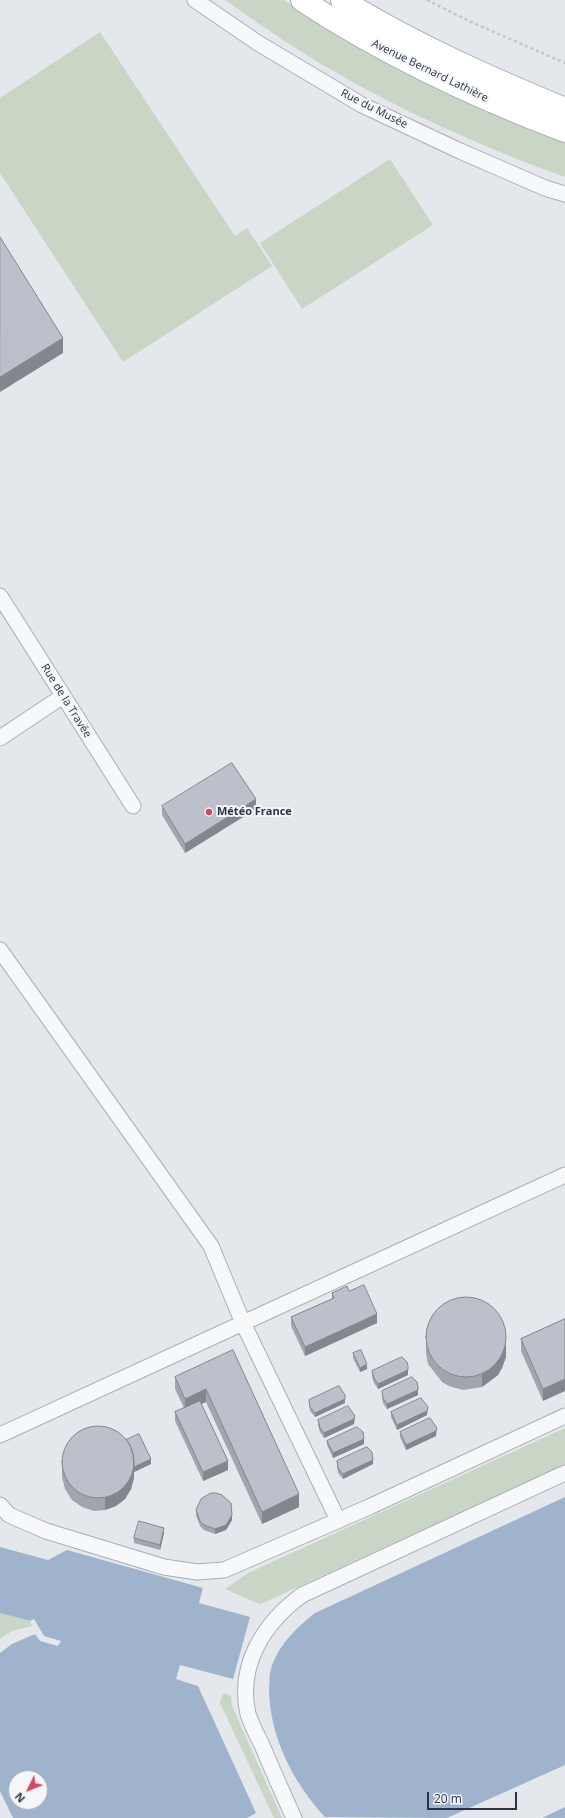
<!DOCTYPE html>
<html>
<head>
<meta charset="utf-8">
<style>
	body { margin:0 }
	#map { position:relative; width:565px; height:1818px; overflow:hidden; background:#e4e7ec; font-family:"Open Sans",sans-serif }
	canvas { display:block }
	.north { position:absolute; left:8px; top:1770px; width:40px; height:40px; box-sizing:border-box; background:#f4f6f9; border:1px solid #a4a8b1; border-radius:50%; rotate:227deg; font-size:11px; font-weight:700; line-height:16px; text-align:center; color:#2b3445 }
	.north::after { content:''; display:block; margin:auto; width:14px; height:18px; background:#d1495b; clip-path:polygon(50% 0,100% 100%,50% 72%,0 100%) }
	.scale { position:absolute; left:427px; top:1792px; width:90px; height:18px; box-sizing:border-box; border:2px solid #2b3445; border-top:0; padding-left:5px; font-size:12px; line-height:14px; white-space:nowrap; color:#2b3445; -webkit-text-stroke:3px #f4f6f9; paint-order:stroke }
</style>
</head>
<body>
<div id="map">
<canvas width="565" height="1818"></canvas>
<div class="north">N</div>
<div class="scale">20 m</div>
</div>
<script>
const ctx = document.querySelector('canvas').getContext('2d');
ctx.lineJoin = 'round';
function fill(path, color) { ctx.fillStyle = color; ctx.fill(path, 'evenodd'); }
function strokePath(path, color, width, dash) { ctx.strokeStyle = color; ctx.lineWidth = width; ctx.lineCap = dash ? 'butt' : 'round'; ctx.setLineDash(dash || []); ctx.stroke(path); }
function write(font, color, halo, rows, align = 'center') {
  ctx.font = font + ' "Open Sans",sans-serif'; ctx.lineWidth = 4; ctx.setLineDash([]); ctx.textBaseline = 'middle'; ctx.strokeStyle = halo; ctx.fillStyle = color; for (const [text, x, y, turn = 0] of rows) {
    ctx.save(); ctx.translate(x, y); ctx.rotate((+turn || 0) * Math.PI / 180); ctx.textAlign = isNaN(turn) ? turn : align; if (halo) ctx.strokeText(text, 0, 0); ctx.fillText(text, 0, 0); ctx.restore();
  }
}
fill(new Path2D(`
	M225,0H284L305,14L532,130L565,142V177C481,147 389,105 313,59C283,41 254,20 225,0Z
	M100,32L235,236L247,228L272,266L123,362L0,173V98Z
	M390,159L433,225L302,309L260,243Z
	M565,1428V1464L265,1602L259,1604L225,1589L248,1573Z
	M0,1613L30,1621L32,1626L12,1631L0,1639Z
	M223,1693L231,1696L232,1706L282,1818H274L220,1703Z`), '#c9d6c5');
fill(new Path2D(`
	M565,1497V1765L447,1818L325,1817C293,1783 269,1735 269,1688C270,1683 269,1678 270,1673C276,1647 295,1629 315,1613Z
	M0,1547L48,1560L67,1550L203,1588L199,1603L250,1617L233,1679L180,1665L176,1679L198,1686L256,1813L247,1818H13L0,1791V1653L12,1644L35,1634L40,1641L58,1646L61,1641L44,1636L34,1619L30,1621L0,1613ZM16,1778H40V1802H16Z
	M565,1807V1818H542Z`), '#9fb4cc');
const lane = new Path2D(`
	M195,0L258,43L362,105L460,151L545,188L565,194
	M0,596L133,806
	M0,738L63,696
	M0,950L211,1246L243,1323L0,1435
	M0,1505L9,1515L46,1531L164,1567L197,1572L224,1570L369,1507L565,1416
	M338,1520L243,1323L565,1175
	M294,1818C283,1794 272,1769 262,1745C257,1735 251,1724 248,1714C237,1665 264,1623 302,1595L565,1473`);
const secondary = new Path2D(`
	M302,0C384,54 473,96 565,131
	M342,0C413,44 488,77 565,109`);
strokePath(lane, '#a9aeb7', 17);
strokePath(secondary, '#a9aeb7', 24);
strokePath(new Path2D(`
	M427,0L471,22L565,63`), '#c2c5cb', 2.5, [3, 3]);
strokePath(lane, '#f7f8fa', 15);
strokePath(secondary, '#fff', 22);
fill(new Path2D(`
	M162,806L256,809L185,853L162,815Z
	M349,1291L377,1323L305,1356L291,1326V1317L332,1299V1293Z
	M565,1319L543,1401L521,1351V1339Z
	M426,1341L506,1357L502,1368L498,1375L482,1387L463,1390L449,1386L442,1382L428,1364L426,1353Z
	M233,1350L299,1507L262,1524L206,1402L201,1404L228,1470L203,1481L175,1421V1412L184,1408L175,1389V1377Z
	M353,1353L367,1369L360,1372L353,1358Z
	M372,1371H408V1375L378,1389L374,1383L372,1376Z
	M382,1391L418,1395L387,1409L383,1403L382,1396Z
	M309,1400L345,1403L315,1417L310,1411L309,1404Z
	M391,1412L427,1415L397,1430L391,1417Z
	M318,1420L354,1424L324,1438L320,1432L318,1425Z
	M400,1432L436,1436L406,1450L400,1437Z
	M126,1440L151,1464L134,1472V1478L131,1489L125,1499L116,1506L105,1510L94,1511L82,1507L72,1500L65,1489L62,1477V1465Z
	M327,1441L364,1444L333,1458L327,1445Z
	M337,1461L373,1464L343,1479L338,1473L337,1466Z
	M196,1510L232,1520L226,1530L215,1534L204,1530L200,1526L196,1515Z
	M164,1533L160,1550L134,1543V1538Z`), '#a1a5ae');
fill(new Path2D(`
	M63,338V353L0,392V377Z
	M256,799V809L185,853V844Z
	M377,1314V1323L305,1356V1347Z
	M506,1344V1357L502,1368L498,1375L482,1387V1374Z
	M367,1364V1369L360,1372V1368Z
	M408,1366V1375L378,1389V1384Z
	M565,1379V1391L543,1401V1389Z
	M418,1387V1395L387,1409V1404Z
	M206,1389V1402L185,1411V1399Z
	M345,1395V1403L315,1417V1413Z
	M428,1407L427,1415L397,1430V1425Z
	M355,1416L354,1424L324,1438V1433Z
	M437,1428L436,1436L406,1450V1445Z
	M364,1439V1444L333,1458V1453Z
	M151,1459V1464L134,1472V1478L131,1489L125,1499L116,1506L105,1510V1498L134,1467Z
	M373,1460V1464L343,1479V1474Z
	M228,1461V1470L203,1481V1472Z
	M299,1494V1507L262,1524V1512Z
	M232,1515V1520L226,1530L215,1534V1529Z
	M164,1528V1533L160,1550V1545Z`), '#83868d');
const building = new Path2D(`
	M0,237L63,338L0,377Z
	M232,763L256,799L185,844L162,806Z
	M364,1285L377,1314L305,1347L291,1317L334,1298L332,1293L347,1286L349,1291Z
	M426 1337a40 40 0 1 1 80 0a40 40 0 1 1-80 0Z
	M565,1319V1379L543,1389L521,1339Z
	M233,1350L299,1494L262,1512L206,1389L185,1399L175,1377Z
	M361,1350L367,1364L360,1368L353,1353Z
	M402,1357L407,1362L408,1366V1370L378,1384L374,1378L372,1371Z
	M412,1377L417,1382L418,1387V1390L387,1404L383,1398L382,1391Z
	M339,1386L345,1395V1399L315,1413L310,1407L309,1400Z
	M421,1398L428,1407L427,1411L397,1425L391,1412Z
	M200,1401L228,1461L203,1472L175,1412Z
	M348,1406L355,1416L354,1419L324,1433L320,1428L318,1420Z
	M430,1418L437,1428L436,1431L406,1445L400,1432Z
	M62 1462a36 36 0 1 1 72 0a36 36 0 1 1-72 0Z
	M357,1427L363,1432L364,1439L333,1453L327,1441Z
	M139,1434L151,1459L134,1467L133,1454L129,1443L126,1440Z
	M367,1447L372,1452L373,1460L343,1474L338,1468L337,1461Z
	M211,1493H216L222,1495L231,1503L232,1515L226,1525L215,1529L204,1525L200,1521L196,1510L201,1499Z
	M139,1521L164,1528L160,1545L134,1538Z`);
fill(building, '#bbc0ca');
strokePath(building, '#83868d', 1);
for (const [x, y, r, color] of [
	[209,812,4,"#d1495b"]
]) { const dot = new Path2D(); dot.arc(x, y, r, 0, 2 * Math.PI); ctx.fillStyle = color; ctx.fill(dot); strokePath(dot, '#f4f6f9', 1.5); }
write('11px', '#2b3445', '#f4f6f9', [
	["Avenue Bernard Lathière",430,71,26],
	["Rue du Musée",374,109,27],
	["Rue de la Travée",66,701,58]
]);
write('bold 11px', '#2b3445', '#f4f6f9', [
	["Météo France",217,812]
], 'left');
</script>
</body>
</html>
